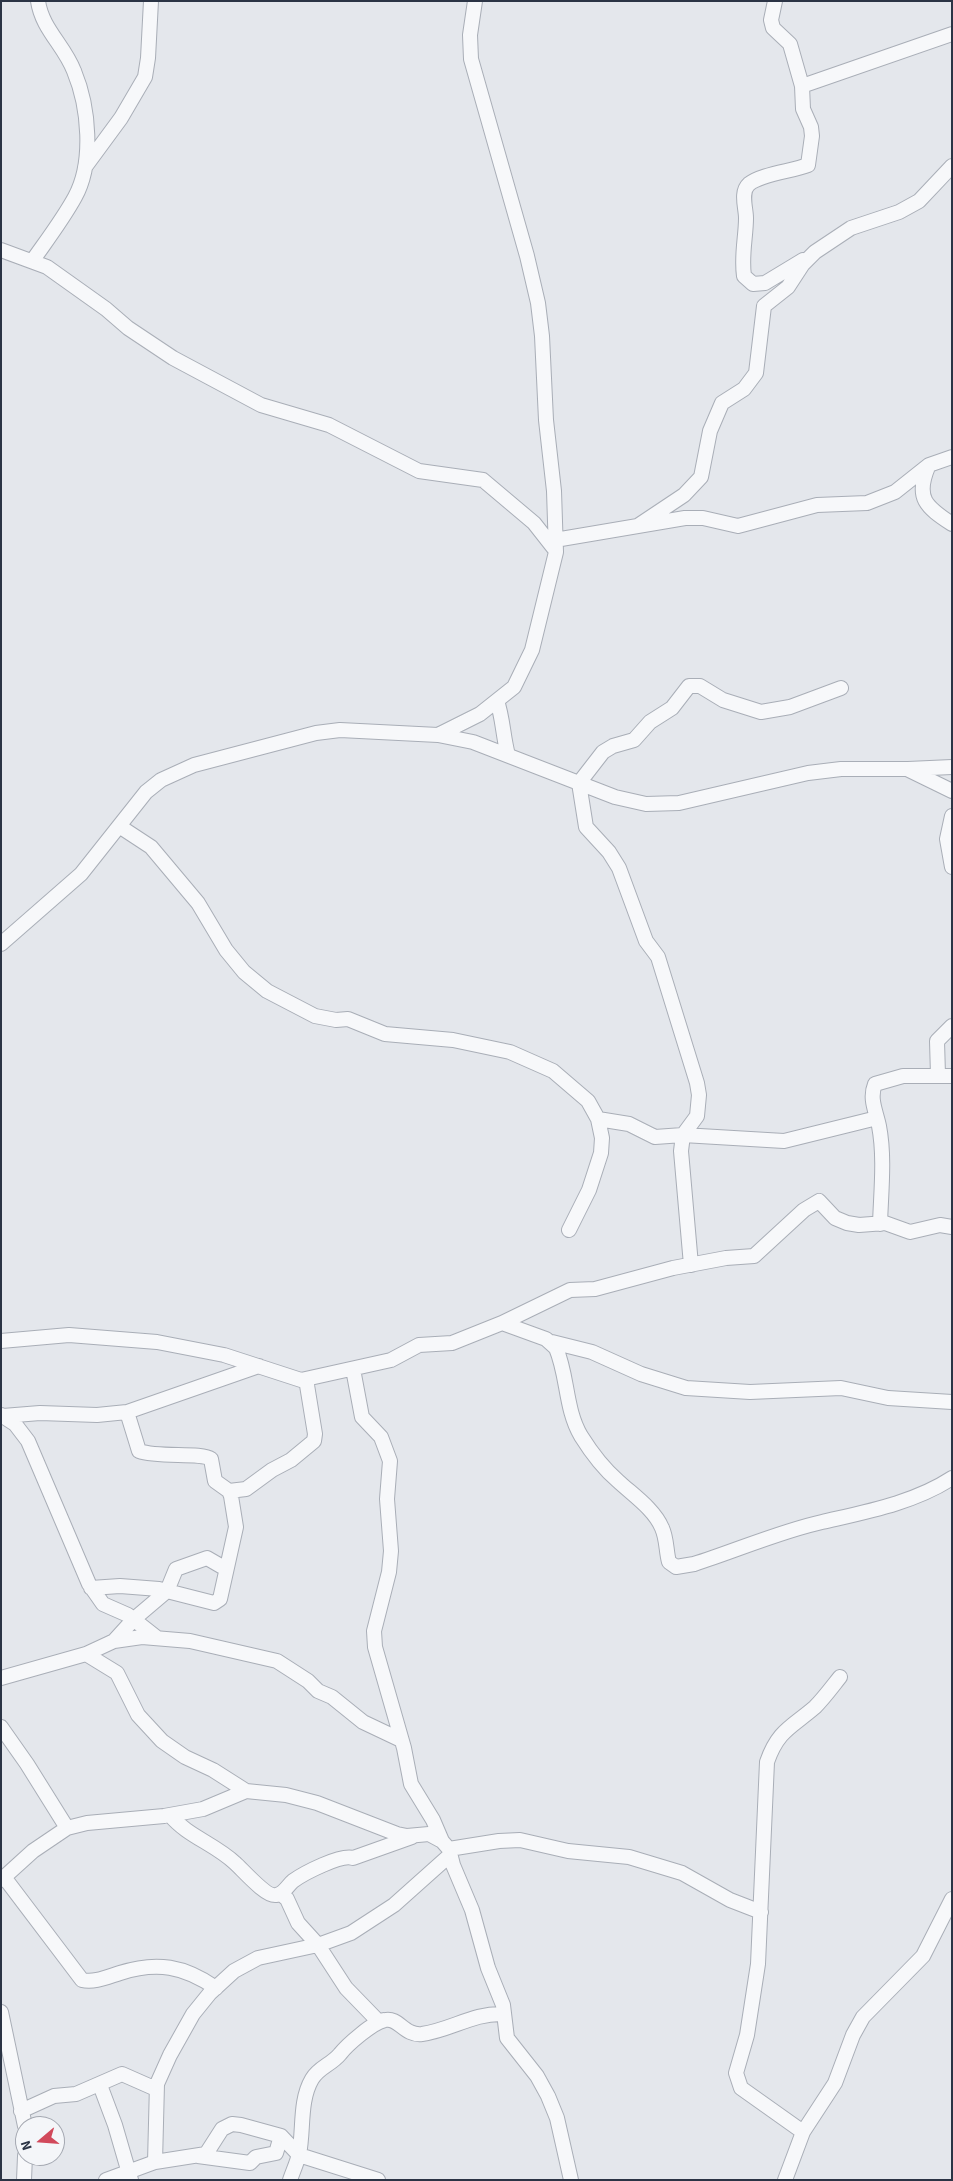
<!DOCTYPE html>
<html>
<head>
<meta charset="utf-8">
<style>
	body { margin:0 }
	#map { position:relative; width:953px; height:2181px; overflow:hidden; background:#e4e7ec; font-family:"Source Sans 3",sans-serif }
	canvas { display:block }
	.frame { position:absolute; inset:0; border:2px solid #2b3445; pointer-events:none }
	.north { position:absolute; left:15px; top:2116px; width:50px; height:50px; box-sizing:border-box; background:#f4f6f9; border:1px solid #a4a8b1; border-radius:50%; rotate:252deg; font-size:14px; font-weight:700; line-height:20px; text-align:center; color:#2b3445 }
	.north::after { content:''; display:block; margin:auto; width:18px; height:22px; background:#d1495b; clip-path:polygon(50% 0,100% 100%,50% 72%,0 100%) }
</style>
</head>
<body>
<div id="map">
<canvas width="953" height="2181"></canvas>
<div class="frame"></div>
<div class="north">N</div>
</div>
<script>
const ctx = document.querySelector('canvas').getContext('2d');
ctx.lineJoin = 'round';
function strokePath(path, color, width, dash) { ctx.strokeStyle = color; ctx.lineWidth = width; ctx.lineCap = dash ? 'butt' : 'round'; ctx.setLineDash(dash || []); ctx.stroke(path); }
const minor = new Path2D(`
	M775,1L771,20L773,28L790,44L802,86L803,109L811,127L812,136L808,165C793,171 761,174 749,184C740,192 746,208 746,218C746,237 741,255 744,276L753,284L765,283L803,260
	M802,86L952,34
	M85,167L121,118L145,77L148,58L151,1
	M1,250L47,267L106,309L128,328L173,358L261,405L329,425L419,471L483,480L534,523L556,551
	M33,260C47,240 63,219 75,197C94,162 89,107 74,71C64,45 42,29 38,1
	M928,467C915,498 926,507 952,524
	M639,525L684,495L701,477L710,431L722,403L744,389L756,373L764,306L788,287L803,264L815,252L851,228L899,212L919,201L952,166
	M555,540L685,518H703L738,526L817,505L867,503L895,492L929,465L952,457
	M497,701C503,718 503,737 508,755
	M438,735L480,714L514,687L532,650L556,552L554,491L546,420L542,336L538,303L527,256L471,59L470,35L475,1
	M909,770L952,791
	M952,816L947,839L952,867
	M119,826L151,847L198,903L226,950L244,972L267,991L315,1016L336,1020L348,1019L385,1034L453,1040L510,1052L553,1071L588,1101L598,1119L602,1138L601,1153L589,1190L569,1230
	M1,944L81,874L146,792L161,780L194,765L316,733L340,730L438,735L473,742L615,797L646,804L679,803L808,773L841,769H908L952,767
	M938,1075L937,1041L952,1026
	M598,1119L629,1124L655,1137L683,1135L784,1141L877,1118
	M880,1224C881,1192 885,1157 879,1126C876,1111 869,1099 875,1084L903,1076H952
	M691,1265L681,1151L683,1135L697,1116L699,1095L697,1083L658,957L646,941L619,868L609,852L586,827L579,783L603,752L613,746L634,740L650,722L672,708L689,686H700L723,700L761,712L790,707L841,688
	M502,1323L570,1290L595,1289L673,1268L726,1258L754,1256L804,1210L819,1201L835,1218L847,1223L859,1225L885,1223L910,1232L940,1225L952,1227
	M1,1341L69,1335L157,1342L224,1355L301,1380L391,1360L419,1345L452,1343L502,1323L546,1339L556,1348C568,1376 565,1409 581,1436C591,1452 604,1469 618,1481C633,1495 654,1509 662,1528C667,1539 666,1551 669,1562L676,1567L694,1564C735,1551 781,1531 822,1522C865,1512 914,1503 952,1478
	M552,1342L592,1352L641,1374L686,1388L750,1392L841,1388L888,1398L952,1402
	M353,1369L362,1417L381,1437L390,1461L387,1499L391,1551L389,1572L374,1631L375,1647L404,1748L411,1784L433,1820L442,1841
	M1,1415L15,1424L28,1441L89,1584L103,1604L128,1615L156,1637
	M3,1416L40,1413L97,1415L127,1412L259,1366
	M229,1491L246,1489L272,1470L291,1460L314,1441L315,1434L306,1379
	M91,1588L120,1586L159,1589L214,1603L220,1599L236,1527L231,1496L229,1491L215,1481L211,1459C201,1452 158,1458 139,1451L127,1412
	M114,1641L134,1619L167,1591L176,1569L207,1558L226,1569
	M86,1654L117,1673L138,1715L162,1741L185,1757L213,1770L246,1791
	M1,1678L86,1654L114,1641L142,1637L190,1641L277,1661L308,1681L318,1691L332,1697L363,1722L401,1740
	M1,1727L27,1764L67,1828
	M170,1815C187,1836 215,1844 235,1863C243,1870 266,1897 276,1895C284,1894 288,1885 293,1881C304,1873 341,1854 353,1858L412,1837
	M449,1849L499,1841L520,1840L568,1851L629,1857L682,1873L730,1900L761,1912
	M4,1877L82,1980C94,1983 107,1977 120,1973C157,1961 184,1966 216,1988
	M1,1880L33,1851L67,1828L87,1823L164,1816L203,1809L246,1791L286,1795L317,1803L397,1834L407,1836L429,1834L442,1841L449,1849L453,1865L472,1910L488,1968L503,2005L507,2038L537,2076L548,2096L557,2118L571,2180
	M281,1894L287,1899L298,1923L318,1945L346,1988L379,2022
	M1,2012L25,2126
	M100,2085L115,2125L131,2180
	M21,2111L54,2096L76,2094L122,2074L156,2089
	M803,2132L741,2088L736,2073L747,2035L758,1964L767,1762C778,1730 792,1727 815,1707C824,1698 832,1687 840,1677
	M198,2156L250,2163L256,2157L276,2153L281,2136
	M155,2162L157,2084L170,2055L193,2014L210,1993L234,1971L258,1958L318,1945L351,1933L394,1905L450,1855
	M24,2180L25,2156
	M106,2180L155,2162L206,2154L222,2129L232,2124L241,2125L281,2136L299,2155L378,2180
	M290,2180C293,2171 297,2163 299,2154C304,2131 299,2101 312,2079C319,2067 331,2065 340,2054C347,2045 373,2022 385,2020C399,2017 404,2036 422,2034C451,2030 473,2013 503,2014
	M785,2180L803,2132L835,2083L853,2035L863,2017L923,1956L952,1899`);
strokePath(minor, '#a9aeb7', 16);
strokePath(minor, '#f7f8fa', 14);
</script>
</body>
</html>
